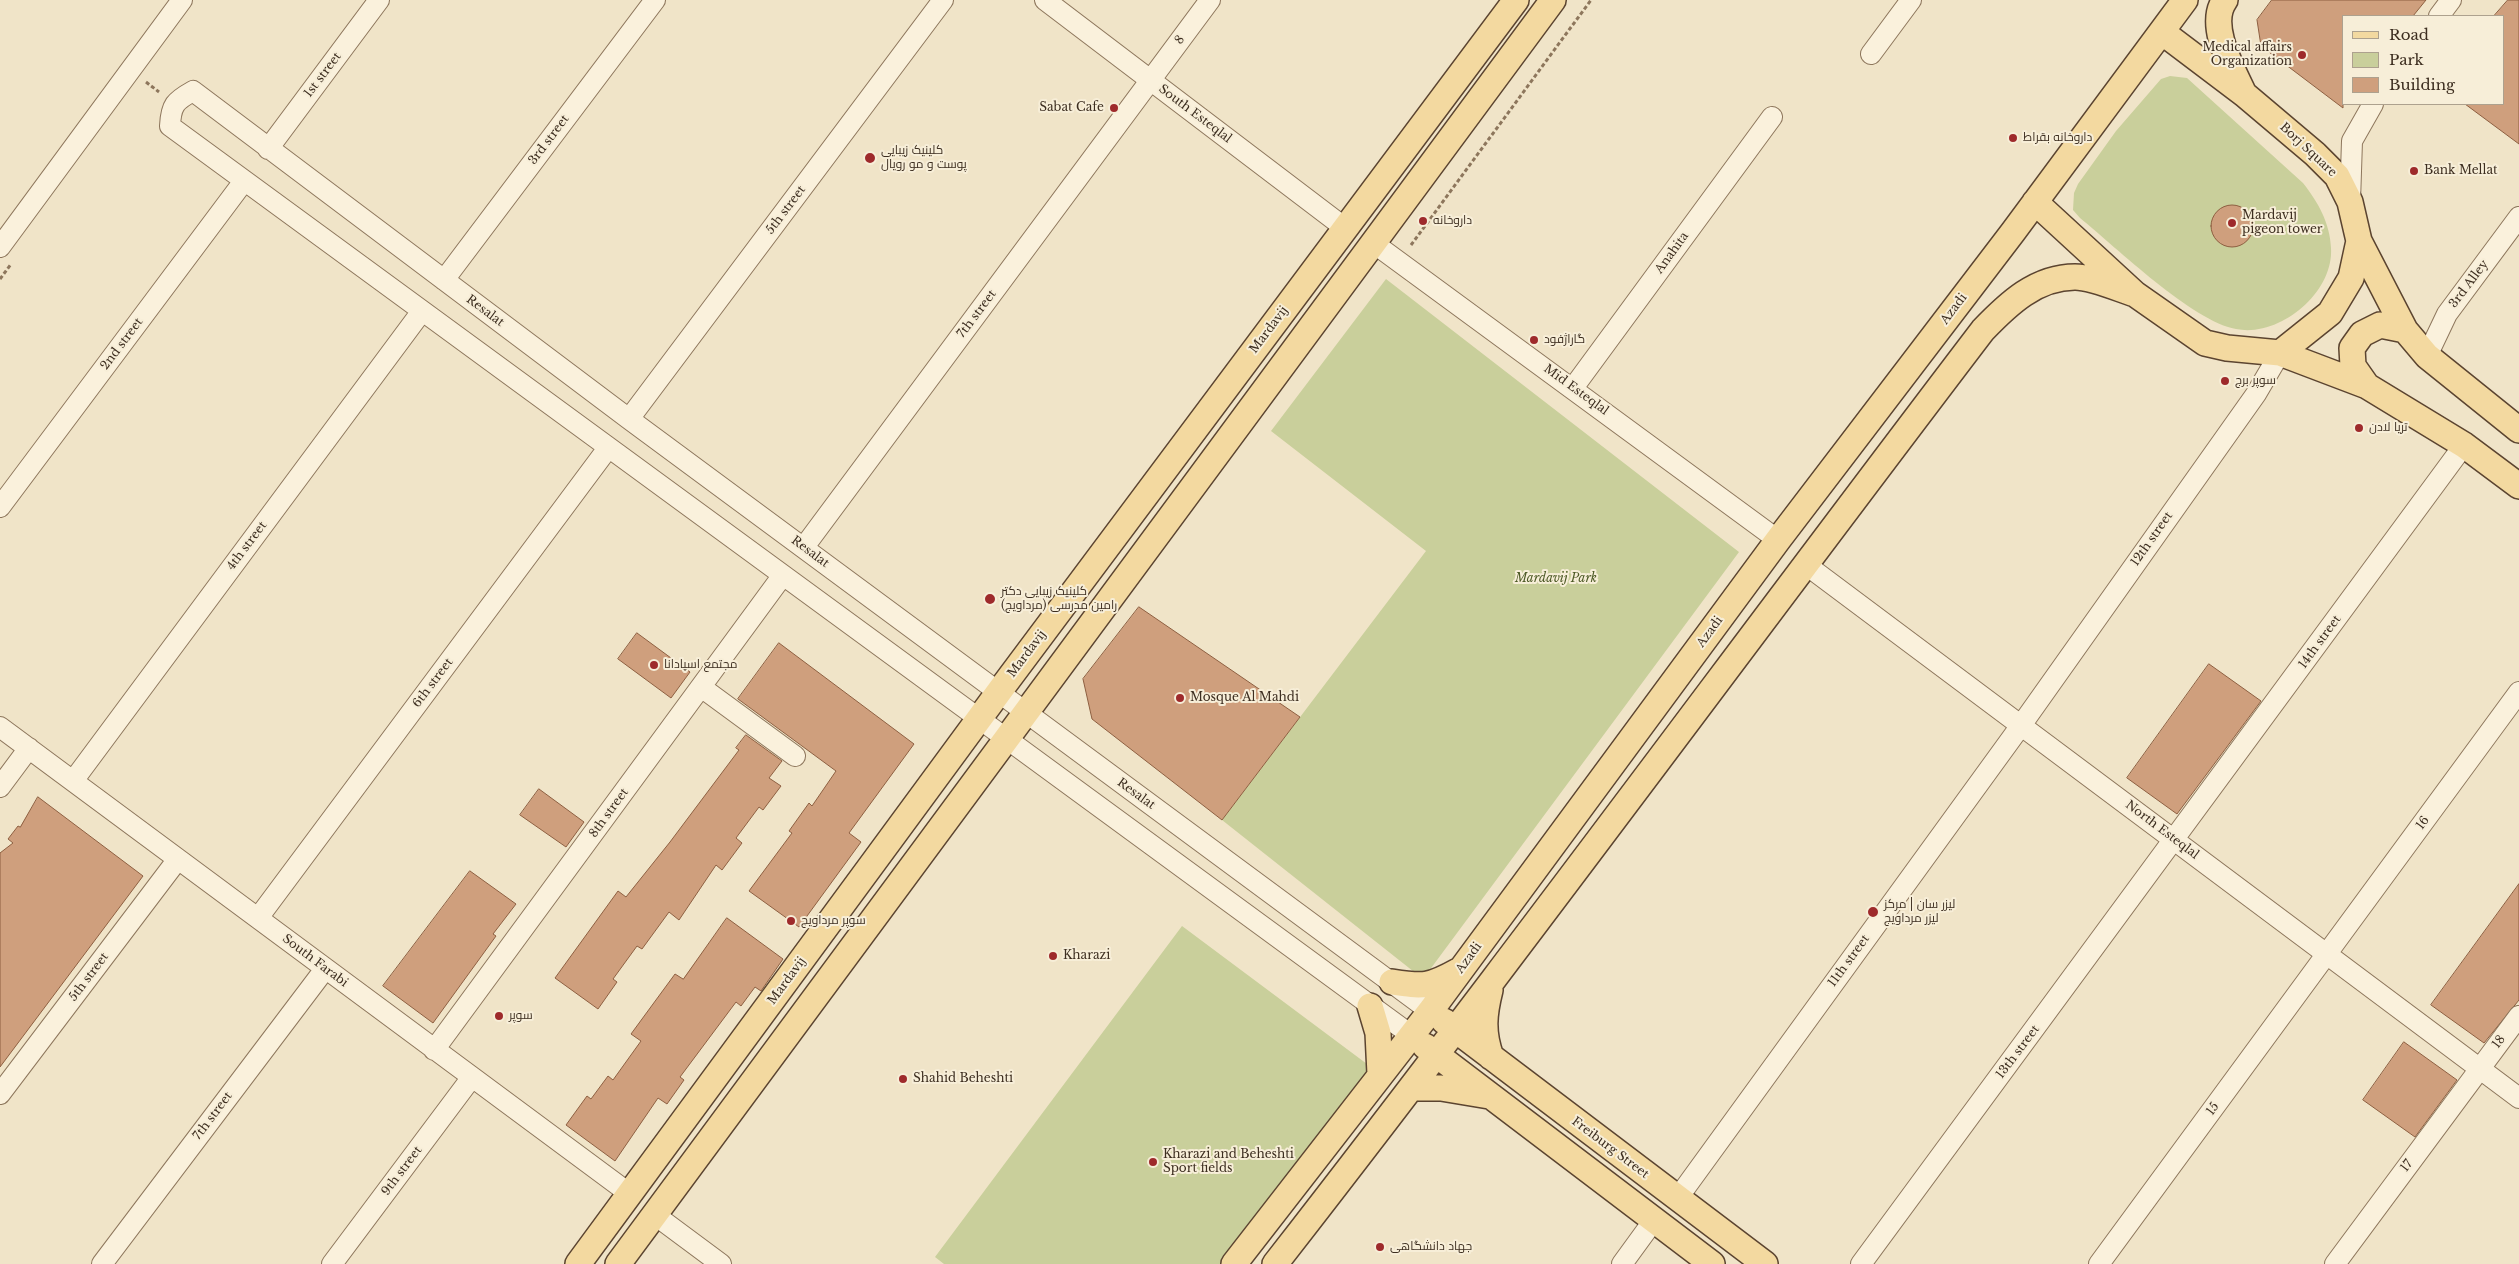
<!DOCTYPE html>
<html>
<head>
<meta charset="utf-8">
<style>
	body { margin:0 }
	#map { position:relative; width:2519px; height:1264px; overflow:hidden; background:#f0e4c8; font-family:"Libre Baskerville",serif }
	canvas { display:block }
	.legend { position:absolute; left:2342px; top:15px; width:162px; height:90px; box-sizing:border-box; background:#f7eed8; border:1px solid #ada18e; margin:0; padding:6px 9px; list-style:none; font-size:15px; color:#3d2e20 }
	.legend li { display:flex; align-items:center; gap:10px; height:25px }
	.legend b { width:25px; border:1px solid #ada18e }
</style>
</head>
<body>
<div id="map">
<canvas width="2519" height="1264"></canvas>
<ul class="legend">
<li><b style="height:6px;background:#f3d9a0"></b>Road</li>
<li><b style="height:14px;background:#c9cf9b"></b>Park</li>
<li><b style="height:14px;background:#cf9f7d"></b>Building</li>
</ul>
</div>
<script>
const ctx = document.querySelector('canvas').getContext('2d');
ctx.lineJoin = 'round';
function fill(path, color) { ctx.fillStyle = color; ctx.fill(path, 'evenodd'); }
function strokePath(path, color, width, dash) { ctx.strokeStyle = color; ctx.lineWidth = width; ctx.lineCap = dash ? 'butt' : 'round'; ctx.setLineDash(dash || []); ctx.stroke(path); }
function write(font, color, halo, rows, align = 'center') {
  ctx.font = font + ' "Libre Baskerville",Cairo,serif'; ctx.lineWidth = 4; ctx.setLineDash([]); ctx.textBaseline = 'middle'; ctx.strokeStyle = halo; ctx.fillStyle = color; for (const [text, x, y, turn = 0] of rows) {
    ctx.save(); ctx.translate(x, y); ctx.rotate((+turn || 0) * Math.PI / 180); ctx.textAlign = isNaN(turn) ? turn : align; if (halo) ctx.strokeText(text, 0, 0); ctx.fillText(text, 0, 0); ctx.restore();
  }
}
fill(new Path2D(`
	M2170,76L2187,78L2303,183C2318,202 2330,223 2331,248C2334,293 2279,338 2236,329C2192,321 2117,248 2080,218L2073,210L2074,193L2078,184L2116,131L2161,79Z
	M1386,279L1739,552L1423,979L1222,820L1426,551L1271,431Z
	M1182,926L1371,1067L1223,1264H944L935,1257Z`), '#c9cf9b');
const building = new Path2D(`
	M2272,0H2426L2413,16H2343V108L2261,46L2257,20Z
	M2508,0H2519V144L2465,104H2503V16H2494Z
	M2211 226a21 21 0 1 1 42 0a21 21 0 1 1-42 0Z
	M1139,607L1300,717L1222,820L1092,719L1083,679Z
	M637,633L690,672L671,698L618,659Z
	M779,643L914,744L849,833L861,842L799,927L749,891L792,833L789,831L809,803L812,806L836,771L738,699Z
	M2209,664L2261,701L2177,814L2127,778Z
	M746,735L782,761L769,778L781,786L763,810L759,807L736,838L742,843L722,870L716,865L679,920L669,912L642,949L637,946L613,979L617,982L598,1009L555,978L618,891L626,897L670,842L739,750L736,748Z
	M539,789L584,822L566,847L520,815Z
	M38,797L143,876L0,1067V853L13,843L8,839L18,826L20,827Z
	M470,871L516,904L493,934L496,936L433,1023L383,986Z
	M2519,884V1000L2484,1043L2431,1005Z
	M727,918L783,959L761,991L755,987L741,1006L736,1002L680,1077L684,1080L667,1104L658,1098L615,1161L566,1125L587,1096L591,1099L608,1076L613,1080L641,1041L631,1034L675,974L683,979Z
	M2404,1042L2457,1080L2415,1137L2363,1100Z`);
fill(building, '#cf9f7d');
strokePath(building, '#8d5f41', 1);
const minor = new Path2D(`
	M1045,0L1345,228
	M2439,16L2451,0
	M1871,54L1911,0
	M268,149L379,0
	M2350,202L2352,141L2373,104
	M1372,242L1778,540
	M0,247L182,0
	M444,280L655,0
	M2427,356L2447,314L2519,217
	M1573,388L1772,117
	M629,419L943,0
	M0,507L244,181
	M804,547L1210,0
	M1805,564L2519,1098
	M701,687L795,756
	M0,727L630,1194
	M73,781L422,311
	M0,787L29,748
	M258,918L608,448
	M1411,1035L170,126C171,105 175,101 193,91L629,419L1430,1011
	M434,1050L783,575
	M0,1094L178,859
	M1677,1199L2022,724L2256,394L2280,353
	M655,1215L721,1264
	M102,1264L325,969
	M332,1264L472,1077
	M1622,1264L1654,1220
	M1861,1264L2464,445
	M2099,1264L2519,692
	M2335,1264L2519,1016`);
const major = new Path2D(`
	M2225,0C2207,24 2232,68 2243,92
	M2035,202L2135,294L2205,343L2227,348L2280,353L2330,313L2351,278L2359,241L2350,202L2337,176L2315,154L2244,94L2162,32
	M2359,241L2405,330L2427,356L2519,430
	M2280,353L2367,386L2464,445L2519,486
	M2367,386L2353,366L2352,348L2362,334L2380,325L2405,330
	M1392,982C1424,987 1429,987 1458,971
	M1490,990C1484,1014 1482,1032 1491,1057
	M1370,1006L1378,1033L1380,1074
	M1444,1021L1765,1264
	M1425,1046L1712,1264
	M1412,1088H1441L1489,1096
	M578,1264L1001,689L1516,0
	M618,1264L1553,0
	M1234,1264L1432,1009L1778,540L2013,232L2185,0
	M1275,1264C1515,956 1746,641 1983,330C2008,304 2036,277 2075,277C2092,277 2119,289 2135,294`);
strokePath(minor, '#8d765c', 22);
strokePath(major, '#5b4430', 28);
strokePath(new Path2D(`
	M146,82L159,92
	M1411,245L1591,0
	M0,279L11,264`), '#8d765c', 3, [4, 2.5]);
strokePath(minor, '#faf1dc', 20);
strokePath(major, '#f3d9a0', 25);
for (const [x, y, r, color] of [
	[2302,55,5,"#9e2a2b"],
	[1114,108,5,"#9e2a2b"],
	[2013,138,5,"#9e2a2b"],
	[870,158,6,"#9e2a2b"],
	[2414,171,5,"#9e2a2b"],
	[1423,221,5,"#9e2a2b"],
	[2232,223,5,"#9e2a2b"],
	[1534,340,5,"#9e2a2b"],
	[2225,381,5,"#9e2a2b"],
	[2359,428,5,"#9e2a2b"],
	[990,599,6,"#9e2a2b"],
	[654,665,5,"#9e2a2b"],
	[1180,698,5,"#9e2a2b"],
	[1873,912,6,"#9e2a2b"],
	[791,921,5,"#9e2a2b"],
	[1053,956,5,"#9e2a2b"],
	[499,1016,5,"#9e2a2b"],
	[903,1079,5,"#9e2a2b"],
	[1153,1162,5,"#9e2a2b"],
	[1380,1247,5,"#9e2a2b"]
]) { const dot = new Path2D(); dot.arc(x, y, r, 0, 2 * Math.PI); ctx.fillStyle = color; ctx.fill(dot); strokePath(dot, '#f7eed8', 2); }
write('12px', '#3d2e20', '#f7eed8', [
	["8",1180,40,-53],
	["1st street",323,75,-53],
	["South Esteqlal",1195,114,37],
	["3rd street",549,140,-53],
	["Borj Square",2308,150,43],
	["5th street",786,210,-53],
	["Anahita",1672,253,-54],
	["3rd Alley",2469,284,-53],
	["Azadi",1954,309,-53],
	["Resalat",485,311,37],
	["7th street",977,314,-53],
	["Mardavij",1269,330,-53],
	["2nd street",122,344,-53],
	["Mid Esteqlal",1576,390,36],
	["12th street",2152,539,-55],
	["4th street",247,546,-53],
	["Resalat",810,552,37],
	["Azadi",1710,632,-54],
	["14th street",2320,642,-54],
	["Mardavij",1027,654,-53],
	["6th street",433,683,-53],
	["Resalat",1136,794,36],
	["8th street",609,813,-54],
	["16",2423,823,-54],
	["North Esteqlal",2162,830,37],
	["Azadi",1469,958,-54],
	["South Farabi",315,961,37],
	["11th street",1849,961,-54],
	["5th street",89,977,-53],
	["Mardavij",787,981,-54],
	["18",2499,1042,-54],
	["13th street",2018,1052,-53],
	["15",2213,1109,-54],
	["7th street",213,1116,-53],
	["Freiburg Street",1610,1148,37],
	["17",2407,1166,-53],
	["9th street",402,1171,-53]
]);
write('12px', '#3d2e20', '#f7eed8', [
	["Medical affairs",2292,48,"right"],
	["Organization",2292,62,"right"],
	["Sabat Cafe",1104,108,"right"],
	["داروخانه بقراط",2023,138],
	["کلینیک زیبایی",881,151],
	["پوست و مو رویال",881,165],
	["Bank Mellat",2424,171],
	["Mardavij",2242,216],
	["pigeon tower",2242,230],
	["داروخانه",1433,221],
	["گاراژفود",1544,340],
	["سوپر برج",2235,381],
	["تریا لادن",2369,428],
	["کلینیک زیبایی دکتر",1001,592],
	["رامین مدرسی (مرداویج)",1001,606],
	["مجتمع اسپادانا",664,665],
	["Mosque Al Mahdi",1190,698],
	["لیزر سان | مرکز",1884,905],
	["لیزر مرداویج",1884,919],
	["سوپر مرداویچ",801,921],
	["Kharazi",1063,956],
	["سوپر",509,1016],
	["Shahid Beheshti",913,1079],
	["Kharazi and Beheshti",1163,1155],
	["Sport fields",1163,1169],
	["جهاد دانشگاهی",1390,1247]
], 'left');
write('italic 12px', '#4d5a26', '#f7eed8', [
	["Mardavij Park",1556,579]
]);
</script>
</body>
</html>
